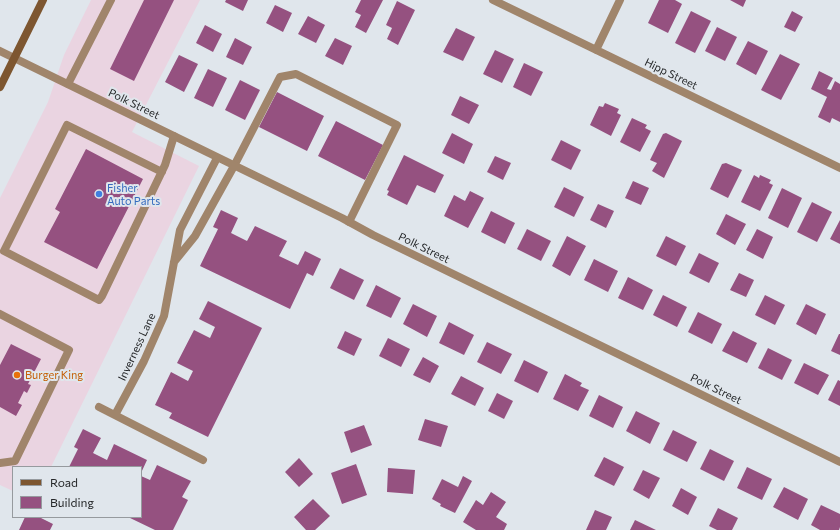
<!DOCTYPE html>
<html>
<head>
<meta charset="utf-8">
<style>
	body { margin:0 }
	#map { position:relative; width:840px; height:530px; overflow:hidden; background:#e0e6ec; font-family:Commissioner,sans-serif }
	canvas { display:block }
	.legend { position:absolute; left:12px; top:466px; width:130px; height:52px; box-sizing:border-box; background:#e0e6ec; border:1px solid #969a9e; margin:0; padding:5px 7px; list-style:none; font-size:12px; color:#26282a }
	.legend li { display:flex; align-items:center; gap:8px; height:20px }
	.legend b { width:20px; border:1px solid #969a9e }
</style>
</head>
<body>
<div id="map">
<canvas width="840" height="530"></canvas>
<ul class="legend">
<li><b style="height:5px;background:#7d5630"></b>Road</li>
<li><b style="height:11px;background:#955180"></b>Building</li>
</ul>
</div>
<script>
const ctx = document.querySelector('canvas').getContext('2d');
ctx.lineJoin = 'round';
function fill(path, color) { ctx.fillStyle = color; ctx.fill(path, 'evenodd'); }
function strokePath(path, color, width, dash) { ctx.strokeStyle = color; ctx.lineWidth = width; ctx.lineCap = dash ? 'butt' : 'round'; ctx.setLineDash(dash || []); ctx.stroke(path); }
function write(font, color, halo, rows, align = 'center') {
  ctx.font = font + ' Commissioner,sans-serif'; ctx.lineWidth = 4; ctx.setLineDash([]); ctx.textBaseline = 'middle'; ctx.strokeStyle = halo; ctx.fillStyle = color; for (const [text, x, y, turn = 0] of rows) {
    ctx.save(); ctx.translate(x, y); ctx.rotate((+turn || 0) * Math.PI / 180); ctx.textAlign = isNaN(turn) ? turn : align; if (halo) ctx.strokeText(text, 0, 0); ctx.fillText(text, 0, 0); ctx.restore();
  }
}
fill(new Path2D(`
	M91,0H200L132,132L199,166L51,467H13V491L0,485V198L48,102L64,55Z`), '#ead4e1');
fill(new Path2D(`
	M144,0H174L134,81L110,69Z
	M226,0H248L243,11L225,2Z
	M361,0H383L366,33L355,27L361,15L355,12Z
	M659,0H675L682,4L668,33L648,23Z
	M730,0H746L743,7Z
	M397,1L415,10L398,45L387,39L392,28L386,25Z
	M275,5L292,13L283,32L266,23Z
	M691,11L711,21L695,53L675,43Z
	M792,11L803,17L795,32L784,27Z
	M308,16L325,25L316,43L298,34Z
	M205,25L222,34L213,52L196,43Z
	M717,27L737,37L725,61L705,51Z
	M456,28L475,37L463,61L443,52Z
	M235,38L252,47L243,65L226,57Z
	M335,38L352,46L343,65L325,56Z
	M748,41L768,51L756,75L736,64Z
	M495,50L514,59L502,83L483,74Z
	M780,54L800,64L781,100L761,90Z
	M179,55L198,64L184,92L165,82Z
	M524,63L543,72L531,96L513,87Z
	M208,69L227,78L213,107L194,98Z
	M819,71L833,78L827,89L831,90L835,81L840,84V122L832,118L830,123L818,117L827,97L811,89Z
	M240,80L260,90L245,120L225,110Z
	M277,92L324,116L307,151L259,127Z
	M460,96L479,105L469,124L451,115Z
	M605,103L619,109L617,113L621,115L611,136L590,125L599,106L603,107Z
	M632,118L647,125L645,128L651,131L640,152L620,142Z
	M336,121L383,145L365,180L318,156Z
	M452,133L473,144L464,164L442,153Z
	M666,133L682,141L664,178L652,171L657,163L650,160L663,134Z
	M561,140L581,150L571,170L551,160Z
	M86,149L143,179L97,269L44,242L60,212L55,209Z
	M404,155L444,175L435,193L417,185L407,205L387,195L389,191L387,190Z
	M495,156L511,163L503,180L487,172Z
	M726,163L742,170L728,198L710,189L722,164Z
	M754,175L759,178L760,175L771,180L769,183L773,185L760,211L741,202Z
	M633,181L649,188L641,205L625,198Z
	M564,187L584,197L574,217L554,207Z
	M782,188L802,198L788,228L768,218Z
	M470,191L484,198L468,228L444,216L454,195L465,201Z
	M812,202L832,212L817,242L797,232Z
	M598,204L614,211L606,228L590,220Z
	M221,210L238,218L231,233L247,241L255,226L287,241L279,256L298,265L305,251L321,259L313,276L307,273L290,309L200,266L218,229L213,227Z
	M491,211L515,223L505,244L481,232Z
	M726,214L746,224L735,245L716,234Z
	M840,220V244L830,239Z
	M527,229L551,241L541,261L517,249Z
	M757,229L773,237L763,259L746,250Z
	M567,236L586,246L570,276L552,266Z
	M666,236L686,246L676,266L656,256Z
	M699,253L719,263L709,283L689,273Z
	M594,259L618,271L608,292L584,280Z
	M340,268L364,280L354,300L330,288Z
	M739,273L754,280L746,297L730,290Z
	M628,277L653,290L643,310L618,298Z
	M376,285L401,298L391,318L366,306Z
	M663,295L687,307L677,327L653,315Z
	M765,295L785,305L775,325L755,315Z
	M208,301L262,328L208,437L169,418L172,413L155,405L171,372L188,381L193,371L177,363L194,330L210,338L215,327L199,319Z
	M413,304L437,316L427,337L403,324Z
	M806,304L826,314L816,335L796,324Z
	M698,312L722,324L712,344L688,332Z
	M449,322L474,335L464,355L439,343Z
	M345,331L362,339L354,356L337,348Z
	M733,331L757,343L747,363L722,351Z
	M839,334H840V355L831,351Z
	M388,338L410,349L401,367L379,356Z
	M487,342L512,354L501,374L477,362Z
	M11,344L41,359L28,384L31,385L27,393L24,391L18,403L22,405L16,416L0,407V365Z
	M768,348L792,360L782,380L758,368Z
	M423,357L439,366L430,383L413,375Z
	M524,360L548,372L538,393L514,381Z
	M804,363L829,375L818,395L794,383Z
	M565,374L582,383L580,386L589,390L578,411L553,399Z
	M461,376L484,388L475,406L451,394Z
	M838,380L840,381V406L828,400Z
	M497,393L513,401L504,419L488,411Z
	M599,395L623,407L613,428L589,416Z
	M636,411L660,423L650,444L626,431Z
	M425,419L448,426L441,447L418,440Z
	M364,425L372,445L351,453L344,432Z
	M83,429L101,438L93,453L107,460L114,444L147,460L141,473V467H69L78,449L74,447Z
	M673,430L697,442L687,462L663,450Z
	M710,449L734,461L724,481L700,469Z
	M604,457L624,467L614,486L594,476Z
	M299,458L313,474L299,487L285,472Z
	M356,464L367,495L342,504L331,473Z
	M157,465L191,481L182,497L188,500L173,530H155L128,517H141V476L150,480Z
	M747,467L772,479L762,500L737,488Z
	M388,468L415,470L413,494L387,492Z
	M643,470L660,478L649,499L633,490Z
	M463,476L472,481L455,513L440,506L441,504L432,499L442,479L458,487Z
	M784,487L808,499L798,520L773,507Z
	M681,488L697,497L688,515L672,506Z
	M491,492L506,502L496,517L507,524L504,530H476L463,522L476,500L483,505Z
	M313,499L330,516L315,530H306L294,517Z
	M821,505L840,514V527L839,530H820L811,525Z
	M718,508L738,518L732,530H717L709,526Z
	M595,510L612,517L606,530H586Z
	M25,517H39L53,524L50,530H19Z
	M635,520L656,530H630Z`), '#955180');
strokePath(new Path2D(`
	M68,84L111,0
	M234,166L280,77L296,74L397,125L349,222
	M162,172L67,125L4,251L99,300L102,296L165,165L174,136
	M0,314L69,350L15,461L0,463`), '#a0856b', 8);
strokePath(new Path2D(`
	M493,0L840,168
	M596,50L620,0
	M0,51L342,218L373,235L840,462
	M174,262L195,236L234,166
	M99,407L203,460
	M115,415L144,361L164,316L180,230L217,158`), '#a0856b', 8);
strokePath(new Path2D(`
	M0,87L43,0`), '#7d5630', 8);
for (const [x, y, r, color] of [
	[99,194,4,"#3f7fe0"],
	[17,375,4,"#e8710a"]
]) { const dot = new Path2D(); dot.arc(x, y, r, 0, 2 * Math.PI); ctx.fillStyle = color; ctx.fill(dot); strokePath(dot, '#e0e6ec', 1.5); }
write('11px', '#26282a', '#e0e6ec', [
	["Hipp Street",671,74,26],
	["Polk Street",134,104,26],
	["Polk Street",424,248,26],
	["Inverness Lane",137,347,-65],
	["Polk Street",716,389,26]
]);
write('11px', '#366cbe', '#e0e6ec', [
	["Fisher",107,188],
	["Auto Parts",107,201]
], 'left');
write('11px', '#c56008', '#e0e6ec', [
	["Burger King",25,375]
], 'left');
</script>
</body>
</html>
